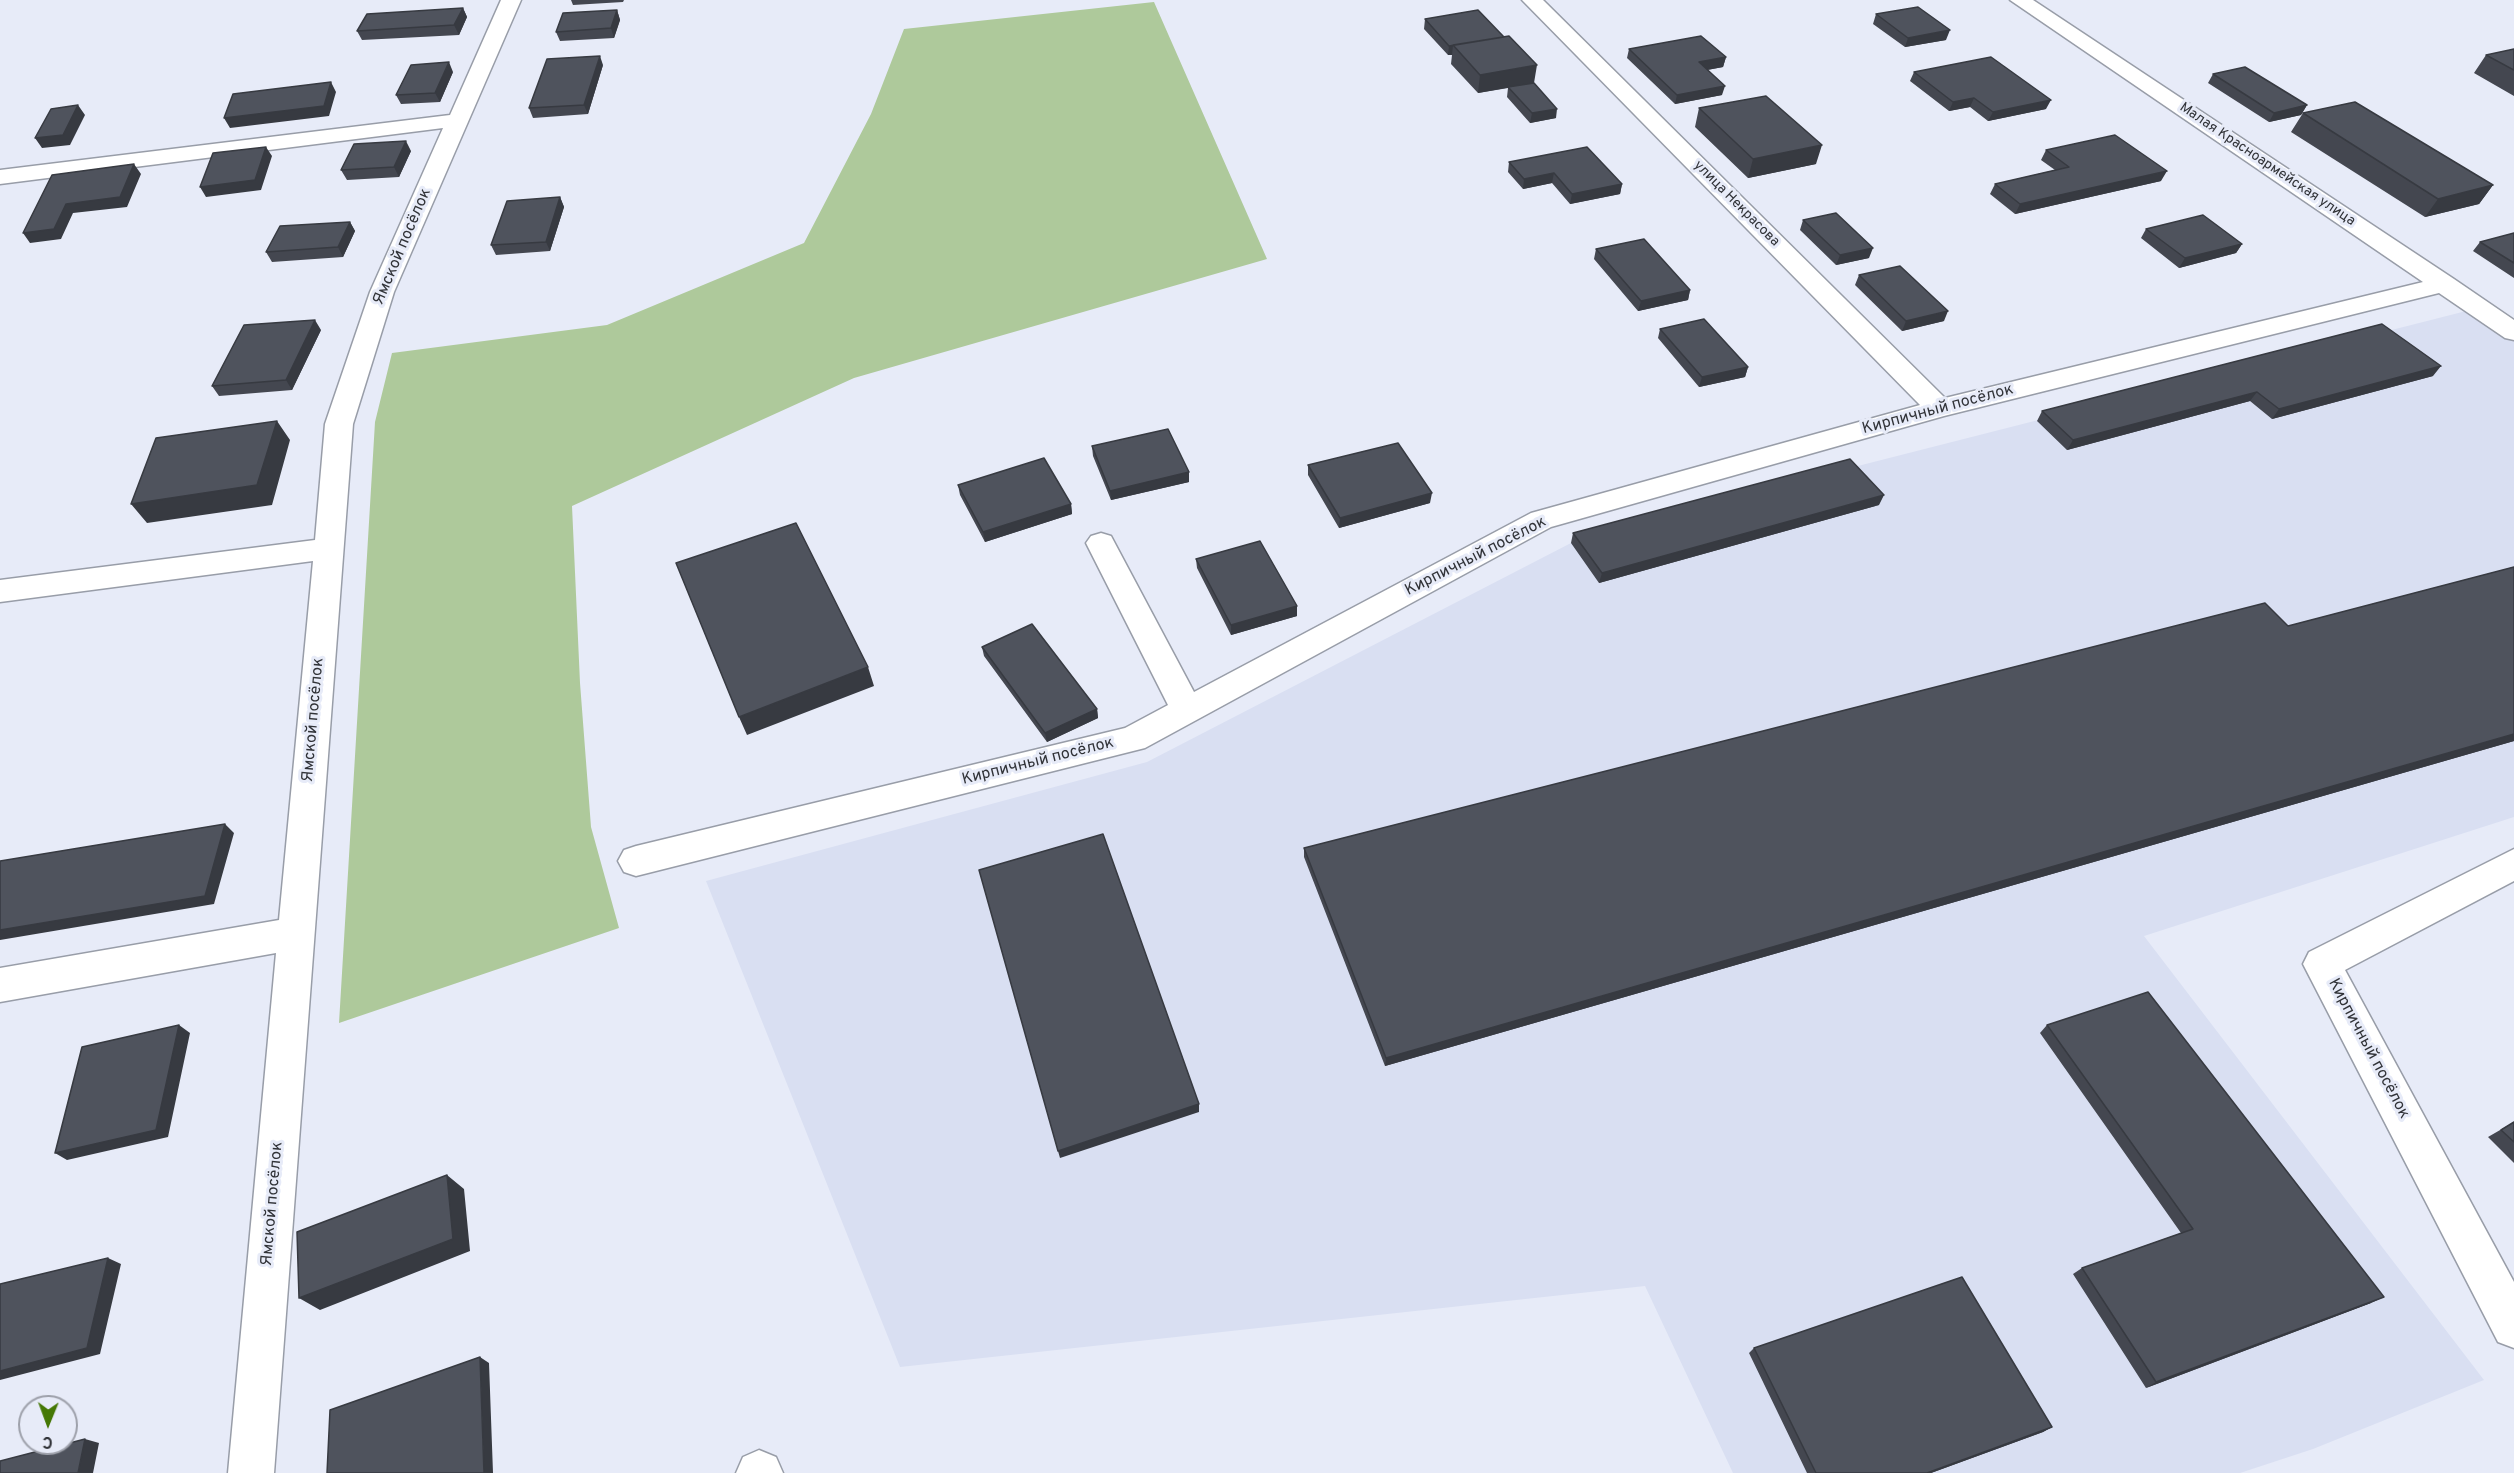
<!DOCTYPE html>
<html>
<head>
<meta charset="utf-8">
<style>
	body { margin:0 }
	#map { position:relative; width:2514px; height:1473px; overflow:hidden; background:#e7ebf8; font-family:Overpass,sans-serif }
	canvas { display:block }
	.north { position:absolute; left:18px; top:1395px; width:60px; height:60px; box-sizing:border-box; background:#e7ebf8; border:2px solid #9ea1ab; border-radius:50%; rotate:181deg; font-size:16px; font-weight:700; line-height:24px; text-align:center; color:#313338 }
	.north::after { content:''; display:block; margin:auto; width:21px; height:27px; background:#457805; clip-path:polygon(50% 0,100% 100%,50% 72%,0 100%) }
</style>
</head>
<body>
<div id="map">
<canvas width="2514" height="1473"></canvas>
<div class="north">С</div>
</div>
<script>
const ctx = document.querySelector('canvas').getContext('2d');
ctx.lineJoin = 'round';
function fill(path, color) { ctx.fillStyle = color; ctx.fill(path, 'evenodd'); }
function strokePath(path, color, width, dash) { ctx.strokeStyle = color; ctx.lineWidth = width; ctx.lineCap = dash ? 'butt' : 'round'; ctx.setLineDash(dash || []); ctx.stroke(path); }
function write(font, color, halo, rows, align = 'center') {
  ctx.font = font + ' Overpass,sans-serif'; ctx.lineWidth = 6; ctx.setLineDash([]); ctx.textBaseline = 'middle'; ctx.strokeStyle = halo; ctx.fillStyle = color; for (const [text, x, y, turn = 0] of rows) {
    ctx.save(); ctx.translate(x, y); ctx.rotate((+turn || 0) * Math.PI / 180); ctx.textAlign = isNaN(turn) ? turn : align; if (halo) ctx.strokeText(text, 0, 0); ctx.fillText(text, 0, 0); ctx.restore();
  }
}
fill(new Path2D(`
	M2478,308L2514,332V817L2144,936L2484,1380L2313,1449L2240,1473H1733L1645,1286L900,1367L706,881L1147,762L1571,543L1846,469Z`), '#d9dff2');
fill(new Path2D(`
	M1154,2L1267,259L854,378L572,506L580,683L591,827L619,928L339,1023L375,422L392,353L607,325L804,243L871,114L904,29Z`), '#aec99b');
const minor = new Path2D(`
	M501,0H521L394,292L353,424L274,1473H228L276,953L0,1002V968L279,920L313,561L0,602V580L315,540L325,424L370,292L443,128L0,184V170L450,115Z
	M1522,0H1543L1945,398L2423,282L2010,0H2033L2454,279L2514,320V340L2505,338L2439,293L1944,416L1551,527L1145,748L636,876L624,872L618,861L624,850L636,846L1125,728L1168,705L1086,543L1091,536L1101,533L1111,536L1194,692L1531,513L1920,405Z
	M2514,849V881L2345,970L2514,1282V1348L2498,1342L2303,964L2309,952Z
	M759,1450L776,1457L783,1473H736L743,1457Z`);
strokePath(minor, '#989da8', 3);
fill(minor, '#fff');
fill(new Path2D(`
	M571,0H624L623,2L573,5Z
	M463,8L467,17L459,35L362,40L357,31Z
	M617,10L620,20L614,38L560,41L556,32Z
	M1876,14L1946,40L1905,47L1873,24Z
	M1425,19L1534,83L1556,118L1530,123L1507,97L1508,88L1478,93L1451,64L1452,55H1448L1424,29Z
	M1629,49L1726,57L1723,67L1707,70L1722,95L1675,104L1627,58Z
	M2514,49V96L2474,73L2486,55Z
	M603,65L588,114L533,118L529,108Z
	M453,72L440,102L401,104L396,95Z
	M1914,72L2046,109L1988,121L1970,107L1949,111L1910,81Z
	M2213,74L2307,105L2301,115L2269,122L2208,83Z
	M1699,108L1816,164L1748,178L1695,127Z
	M2303,113L2493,185L2479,204L2425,217L2291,132Z
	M2046,150L2161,181L2015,214L1990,194L1995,184L2055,170L2041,160Z
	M411,151L399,177L347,180L341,170Z
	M1509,162L1622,184L1620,194L1570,204L1552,183L1523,189L1508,172Z
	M560,197L564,207L550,251L496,255L491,245Z
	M1803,220L1869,258L1836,265L1800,230Z
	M350,222L355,231L343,257L272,262L266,252Z
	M2146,229L2242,244L2236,253L2179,268L2141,238Z
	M2514,233V278L2473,251L2480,242Z
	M1596,249L1690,290L1688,300L1638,311L1594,259Z
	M1859,275L1944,321L1902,331L1855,285Z
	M2382,324L2433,376L2272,419L2250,401L2067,450L2037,421L2042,411Z
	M1660,329L1748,367L1745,377L1699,387L1658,338Z
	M321,330L292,390L219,396L212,386Z
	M1092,446L1189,472V482L1111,500L1093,456Z
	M1308,465L1430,503L1339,528L1308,475Z
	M958,485L1071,504L1072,514L985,542L960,495Z
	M1879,505L1599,583L1571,543L1573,533Z
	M1196,559L1297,606V616L1231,635L1197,568Z
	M2514,567V741L1385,1066L1304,857V848L2288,626Z
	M982,647L1097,709L1098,718L1047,742L984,656Z
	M2047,1025L2371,1303L2146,1388L2073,1274L2082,1268L2181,1233L2040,1033Z
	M2514,1122V1163L2488,1137Z
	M1754,1348L2052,1427L2043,1432L1931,1473H1807L1749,1353Z`), '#444750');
fill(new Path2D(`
	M463,8L467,17L459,35L454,25Z
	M617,10L620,20L614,38L611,28Z
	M1950,30L1946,40L1905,47L1908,38Z
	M1504,37L1453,45L1452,55H1448L1449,46Z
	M600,56L603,65L588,114L584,105Z
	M1726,57L1723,67L1696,72L1699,62Z
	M449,62L453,72L440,102L435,93Z
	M1537,65L1534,83L1478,93L1480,75Z
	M331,82L336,92L329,116L230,128L224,118Z
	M1725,86L1722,95L1675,104L1677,95Z
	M1974,98L1970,107L1949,111L1953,102Z
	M2051,100L2046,109L1988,121L1993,112Z
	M78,105L85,115L70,145L42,148L35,138Z
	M2307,105L2301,115L2269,122L2274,113Z
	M1557,109L1556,118L1530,123L1532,113Z
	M406,141L411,151L399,177L394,167Z
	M1822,145L1816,164L1748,178L1753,159Z
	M266,147L272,156L261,190L206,197L200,187Z
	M134,164L141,174L127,207L73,213L61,239L30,243L23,233L66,204Z
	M2167,171L2161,181L2015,214L2020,204Z
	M1554,173L1552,183L1523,189L1524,179Z
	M1622,184L1620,194L1570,204L1572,194Z
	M2493,185L2479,204L2425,217L2438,199Z
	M560,197L564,207L550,251L546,242Z
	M350,222L355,231L343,257L338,247Z
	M2242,244L2236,253L2179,268L2185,258Z
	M1873,248L1869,258L1836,265L1840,255Z
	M1690,290L1688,300L1638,311L1641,301Z
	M1948,311L1944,321L1902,331L1906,321Z
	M315,320L321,330L292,390L286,380Z
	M2441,366L2433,376L2272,419L2279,409Z
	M1748,367L1745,377L1699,387L1702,377Z
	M2257,392L2250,401L2067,450L2073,440Z
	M277,421L290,440L272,505L147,523L131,504Z
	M1189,472V482L1111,500L1110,491Z
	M1432,493L1430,503L1339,528L1340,518Z
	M1884,495L1879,505L1599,583L1602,573Z
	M1071,504L1072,514L985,542L983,532Z
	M1297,606V616L1231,635V625Z
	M868,667L874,686L747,735L739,717Z
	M1097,709L1098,718L1047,742L1045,733Z
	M2514,734V741L1385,1066L1386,1058Z
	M225,824L234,833L214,904L0,940V930Z
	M179,1025L190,1033L168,1137L67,1160L55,1153Z
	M1199,1104V1112L1060,1158L1058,1151Z
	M447,1175L464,1189L470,1251L320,1310L299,1298Z
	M108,1258L121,1264L100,1354L0,1380V1371Z
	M2384,1297L2371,1303L2146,1388L2156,1382Z
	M480,1357L489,1363L493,1473H484Z
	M2052,1427L2043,1432L1931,1473H1927Z
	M85,1439L99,1443L93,1473H78Z`), '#373a41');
const building = new Path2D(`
	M1918,7L1950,30L1908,38L1876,14Z
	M463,8L454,25L357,31L367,14Z
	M617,10L611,28L556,32L563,13Z
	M1478,10L1504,37L1449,46L1425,19Z
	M1509,36L1537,65L1480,75L1453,45Z
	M1701,36L1726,57L1699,62L1725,86L1677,95L1629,49Z
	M2514,49V70L2486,55Z
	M600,56L584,105L529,108L547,59Z
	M1991,57L2051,100L1993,112L1974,98L1953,102L1914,72Z
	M449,62L435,93L396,95L411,65Z
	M2245,67L2307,105L2274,113L2213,74Z
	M331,82L324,106L224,118L233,94Z
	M1534,83L1557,109L1532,113L1508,87Z
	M1766,96L1822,145L1753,159L1699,108Z
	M2355,102L2493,185L2438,199L2303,113Z
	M78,105L63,135L35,138L51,109Z
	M2115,135L2167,171L2020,204L1995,184L2069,167L2046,150Z
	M406,141L394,167L341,170L354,144Z
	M266,147L255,180L200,187L213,153Z
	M1587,147L1622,184L1572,194L1554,173L1524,179L1509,162Z
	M134,164L120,197L66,204L54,229L23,233L52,175Z
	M560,197L546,242L491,245L507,201Z
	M1836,213L1873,248L1840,255L1803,220Z
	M2203,215L2242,244L2185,258L2146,229Z
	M350,222L338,247L266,252L280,226Z
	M2514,233V263L2480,242Z
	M1644,239L1690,290L1641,301L1596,249Z
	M1900,266L1948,311L1906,321L1859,275Z
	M1704,319L1748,367L1702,377L1660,329Z
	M315,320L286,380L212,386L244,325Z
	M2382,324L2441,366L2279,409L2257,392L2073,440L2042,411Z
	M277,421L257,485L131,504L156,438Z
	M1168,429L1189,472L1110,491L1092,446Z
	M1398,443L1432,493L1340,518L1308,465Z
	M1044,458L1071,504L983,532L958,485Z
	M1850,459L1884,495L1602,573L1573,533Z
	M796,523L868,667L739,717L676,563Z
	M1260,541L1297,606L1231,625L1196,559Z
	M2514,567V734L1386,1058L1304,848L2265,603L2288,626Z
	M1032,624L1097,709L1045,733L982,647Z
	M225,824L205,896L0,930V861Z
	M1103,834L1199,1104L1058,1151L979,870Z
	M2148,992L2384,1297L2156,1382L2082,1268L2193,1229L2047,1025Z
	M179,1025L156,1130L55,1153L82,1047Z
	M2514,1122V1142L2501,1130Z
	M447,1175L453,1239L299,1298L297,1232Z
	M108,1258L87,1348L0,1371V1284Z
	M1962,1277L2052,1427L1927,1473H1816L1754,1348Z
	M480,1357L484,1473H327L330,1410Z
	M85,1439L78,1473H0V1461Z`);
fill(building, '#4f535d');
strokePath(building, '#373a41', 1.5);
write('14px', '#313338', '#e7ebf8', [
	["Малая Красноармейская улица",2267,165,34],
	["улица Некрасова",1736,204,45]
]);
write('16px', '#313338', '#e7ebf8', [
	["Ямской посёлок",403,247,-67],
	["Кирпичный посёлок",1938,410,-15],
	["Кирпичный посёлок",1476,557,-27],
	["Ямской посёлок",314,720,-85],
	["Кирпичный посёлок",1038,762,-14],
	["Кирпичный посёлок",2368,1049,62],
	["Ямской посёлок",273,1204,-85]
]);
</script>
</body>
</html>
